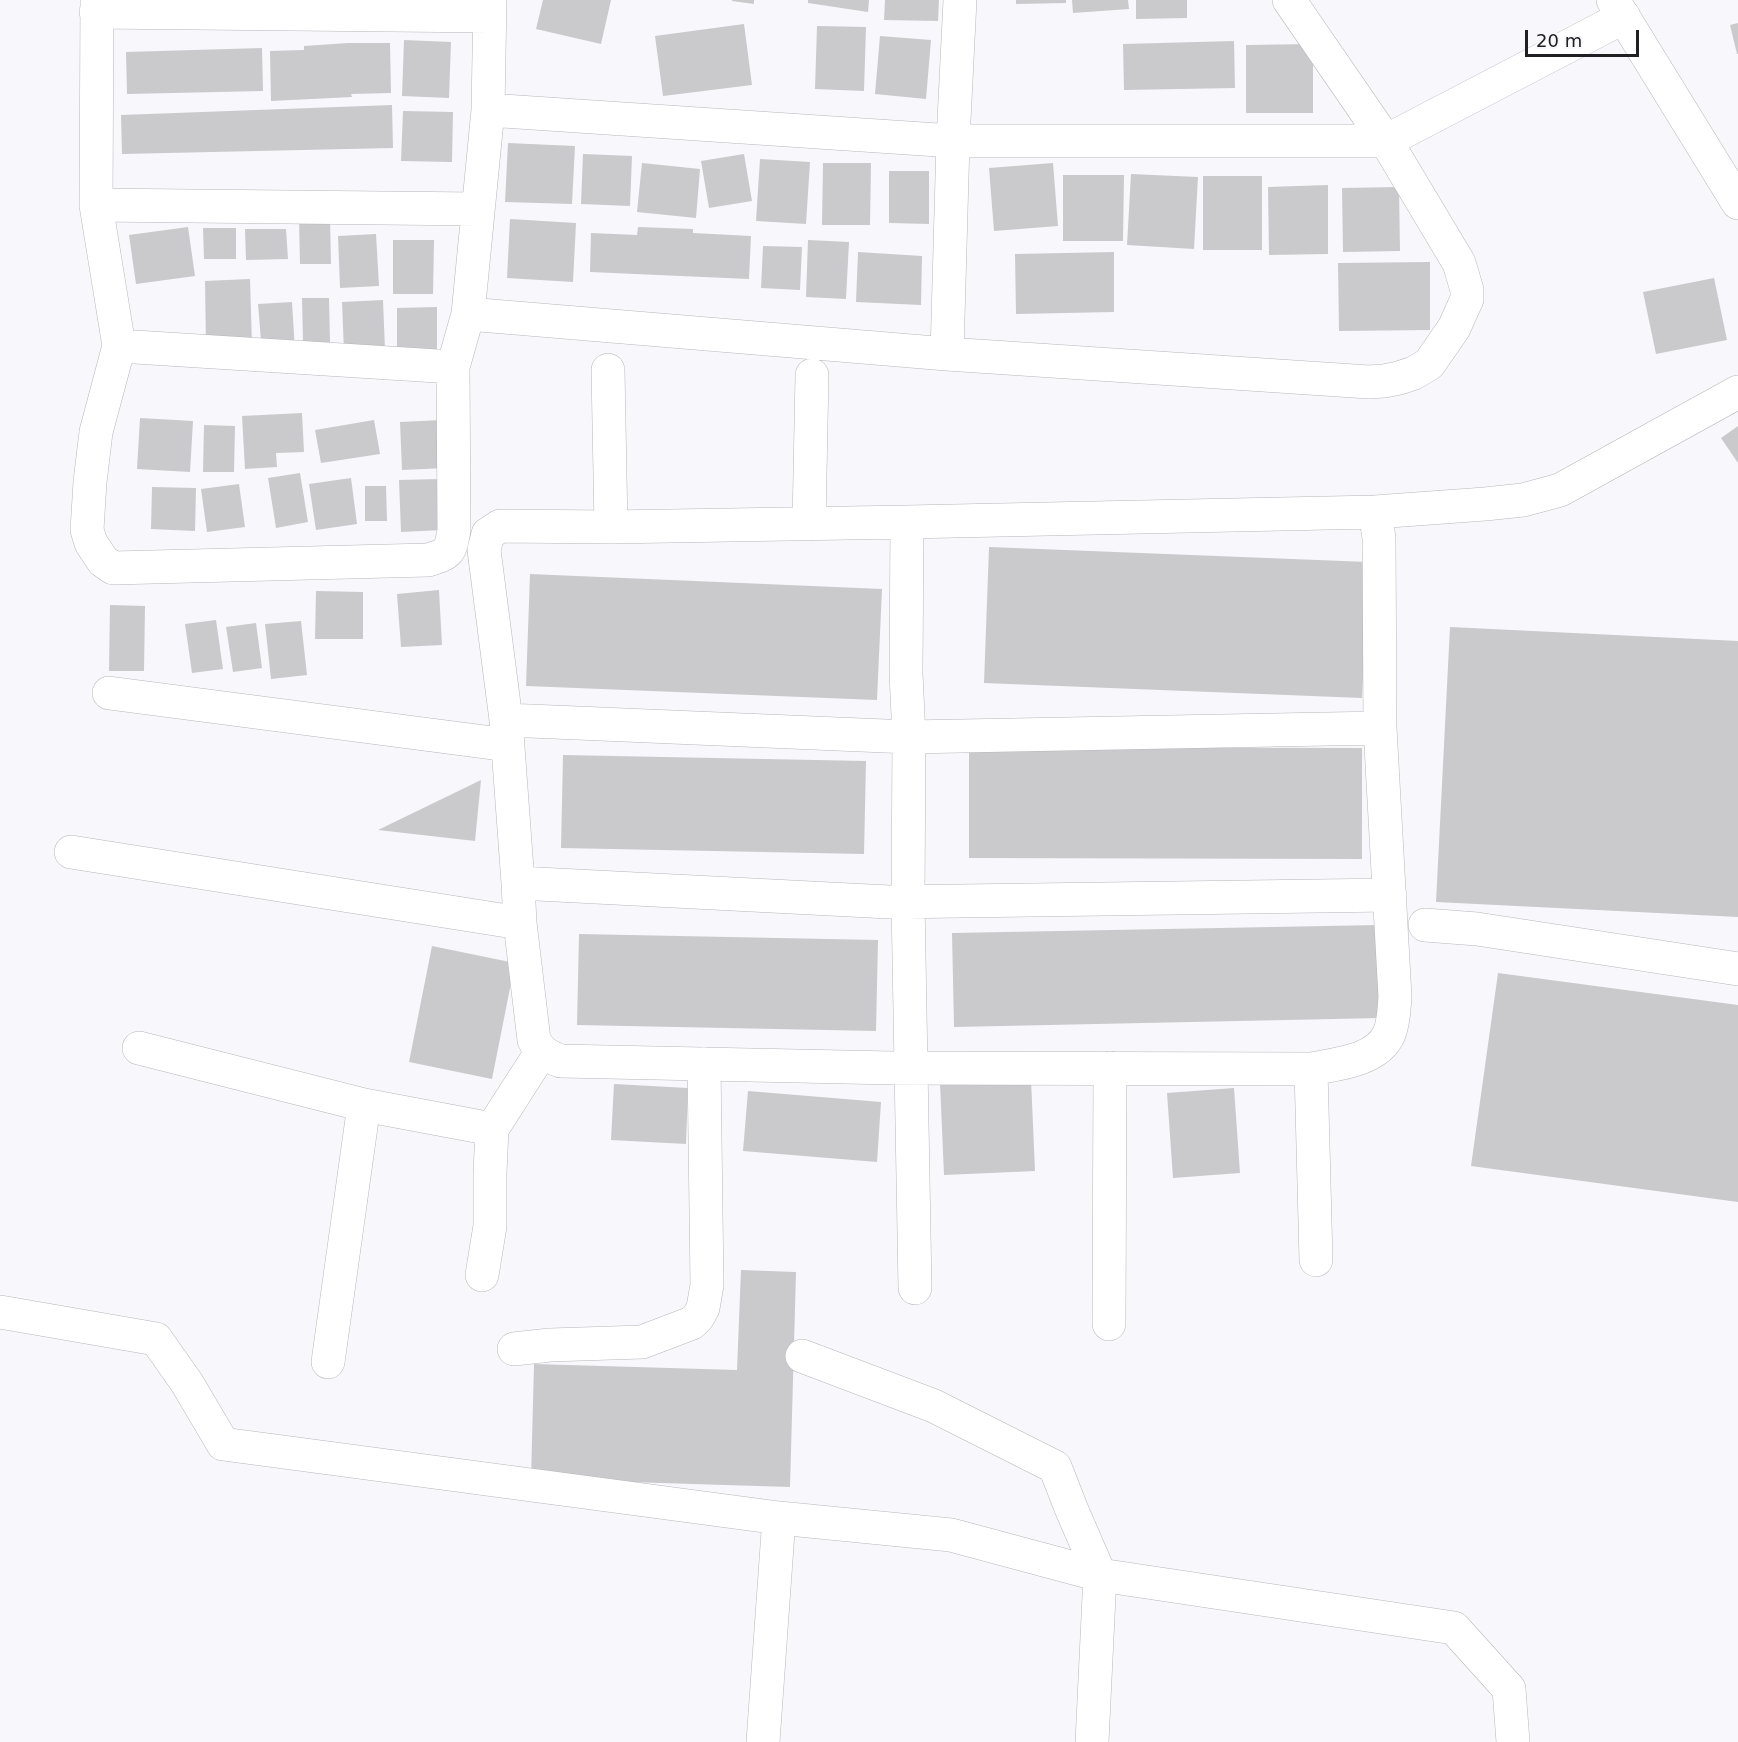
<!DOCTYPE html>
<html>
<head>
<meta charset="utf-8">
<style>
	body { margin:0 }
	#map { position:relative; width:1738px; height:1742px; overflow:hidden; background:#f8f8fc; font-family:"DejaVu Sans",sans-serif }
	canvas { display:block }
	.scale { position:absolute; left:1525px; top:30px; width:114px; height:27px; box-sizing:border-box; border:3px solid #202022; border-top:0; padding-left:8px; font-size:18px; line-height:21px; white-space:nowrap; color:#202022; -webkit-text-stroke:4px #f8f8fc; paint-order:stroke }
</style>
</head>
<body>
<div id="map">
<canvas width="1738" height="1742"></canvas>
<div class="scale">20 m</div>
</div>
<script>
const ctx = document.querySelector('canvas').getContext('2d');
ctx.lineJoin = 'round';
function fill(path, color) { ctx.fillStyle = color; ctx.fill(path, 'evenodd'); }
function strokePath(path, color, width, dash) { ctx.strokeStyle = color; ctx.lineWidth = width; ctx.lineCap = dash ? 'butt' : 'round'; ctx.setLineDash(dash || []); ctx.stroke(path); }
fill(new Path2D(`
	M543,0H611L601,44L536,29Z
	M732,0H754V4L732,1Z
	M808,0H869L868,12L808,3Z
	M885,0H939L938,21L884,20Z
	M1016,0H1066V3L1016,4Z
	M1072,0H1128L1129,9L1073,13Z
	M1136,0H1187V18L1136,19Z
	M1738,23V54H1737L1730,25Z
	M744,24L752,85L663,96L655,36Z
	M817,26L866,27L864,91L815,89Z
	M880,36L931,40L926,99L875,94Z
	M404,40L451,42L449,98L402,96Z
	M1234,41L1235,88L1124,90L1123,44Z
	M348,43H390L391,93L351,94L352,97L271,101L270,51L304,50V46Z
	M1313,44V113H1246V45Z
	M262,48L263,91L127,94L126,52Z
	M392,105L393,148L122,154L121,115Z
	M403,111L453,112L452,162L401,161Z
	M508,143L575,146L572,204L505,202Z
	M583,154L632,156L630,206L581,204Z
	M744,154L752,201L709,208L701,161Z
	M760,159L810,162L806,224L756,221Z
	M642,163L700,169L696,218L637,212Z
	M823,163H871L870,225H822Z
	M1053,163L1058,226L994,231L989,168Z
	M889,171H929V224L889,223Z
	M1131,174L1198,177L1194,249L1127,245Z
	M1063,175H1124L1123,241H1063Z
	M1203,176H1262V250H1203Z
	M1328,185V254L1269,255L1268,187Z
	M1399,187L1400,251L1343,252L1342,188Z
	M330,219L331,264H300L299,220Z
	M510,219L576,223L573,282L507,278Z
	M188,227L195,276L136,284L129,235Z
	M638,227L693,229V233L751,236L749,279L590,272L591,233L637,235Z
	M203,228H236V259H204Z
	M245,229H286L288,259L246,260Z
	M376,234L379,286L340,288L338,236Z
	M393,240H434L433,294H393Z
	M808,240L849,242L846,299L806,297Z
	M763,246L802,247L800,290L761,288Z
	M858,252L922,256L921,305L856,302Z
	M1114,252V312L1016,314L1015,254Z
	M1430,262V330L1339,331L1338,263Z
	M1714,278L1727,340L1656,354L1643,292Z
	M250,279L252,345L206,346L205,281Z
	M302,298H329L330,342L303,343Z
	M383,300L385,350L344,352L342,302Z
	M292,302L295,351L262,353L258,304Z
	M437,307V354H397V308Z
	M302,413L304,452L276,453L277,467L245,469L242,416Z
	M140,418L193,421L190,472L137,469Z
	M374,420L380,454L321,463L315,430Z
	M442,420L445,468L402,470L400,422Z
	M204,425L235,426L234,472H203Z
	M1738,426V463L1721,438Z
	M300,473L308,522L276,528L268,478Z
	M351,478L357,524L316,530L309,484Z
	M440,479L442,530L401,532L399,480Z
	M239,484L245,527L207,532L201,489Z
	M365,486H386L387,521H365Z
	M152,487L196,488L195,531L151,529Z
	M989,547L1368,562L1362,698L984,683Z
	M530,574L882,589L877,700L526,686Z
	M439,590L442,645L401,647L397,594Z
	M316,591L363,592V639H315Z
	M110,605L145,606L144,671H109Z
	M216,620L223,669L192,673L185,624Z
	M301,621L307,675L271,679L265,624Z
	M256,623L262,668L233,672L226,627Z
	M1450,627L1738,641V917L1436,902Z
	M969,747L1362,748V859L969,858Z
	M563,755L866,761L864,854L561,848Z
	M481,780L475,841L378,830Z
	M1379,925L1381,1018L954,1027L952,933Z
	M579,934L878,940L876,1031L577,1025Z
	M432,946L515,963L492,1079L409,1062Z
	M1498,973L1738,1005V1202L1471,1166Z
	M1031,1079L1035,1171L944,1175L940,1083Z
	M614,1084L688,1088L686,1144L611,1140Z
	M1234,1088L1240,1173L1173,1178L1167,1093Z
	M748,1091L881,1102L877,1162L743,1151Z
	M741,1270L796,1272L790,1487L531,1479L534,1364L737,1370Z`), '#cacacd');
const minor = new Path2D(`
	M97,0L96,205L119,346L96,432L90,482L87,530L91,543L103,561L113,568L428,560C450,553 450,553 454,530L453,367L468,314L488,110L490,0
	M96,12L489,16
	M488,110L953,141H1386L1624,17
	M96,205L478,209
	M468,314L947,354L1369,382L1384,381L1399,378L1414,373L1429,364L1454,328L1467,299V290L1459,263L1386,141L1289,0
	M119,346L453,367
	M947,354L953,141L960,0
	M608,370L611,527
	M1375,512L1379,538L1380,728L1395,997C1394,1009 1394,1022 1389,1034C1377,1061 1336,1064 1311,1069L892,1068L561,1061C549,1057 540,1052 534,1040L520,923L518,883L889,902L1390,895
	M907,522L906,673L909,737L908,901L915,1288
	M809,524L812,375
	M109,693L508,745
	M506,720L909,737L1380,728
	M71,852L520,923
	M518,883L506,720L484,550L488,534L500,526L611,527L907,522L1375,512L1485,504L1523,500L1560,490L1738,392
	M1425,925L1477,929L1738,969
	M139,1048L364,1105L492,1129
	M1311,1069L1316,1260
	M482,1275L490,1226V1173L492,1129L542,1051
	M0,1312L156,1339L187,1383L223,1444L779,1518
	M1109,1324L1110,1068
	M514,1349L550,1345L642,1342L692,1323L698,1317L703,1308L707,1285L704,1064
	M802,1356L934,1406L1055,1467L1071,1508L1100,1575L1092,1742
	M328,1362L364,1105
	M763,1742L779,1518L951,1535L1100,1575L1454,1628L1509,1689L1513,1742`);
const major = new Path2D(`
	M1613,0L1738,203`);
strokePath(minor, '#b7b7bb', 34);
strokePath(major, '#b7b7bb', 34);
strokePath(minor, '#fff', 33);
strokePath(major, '#fff', 33);
</script>
</body>
</html>
